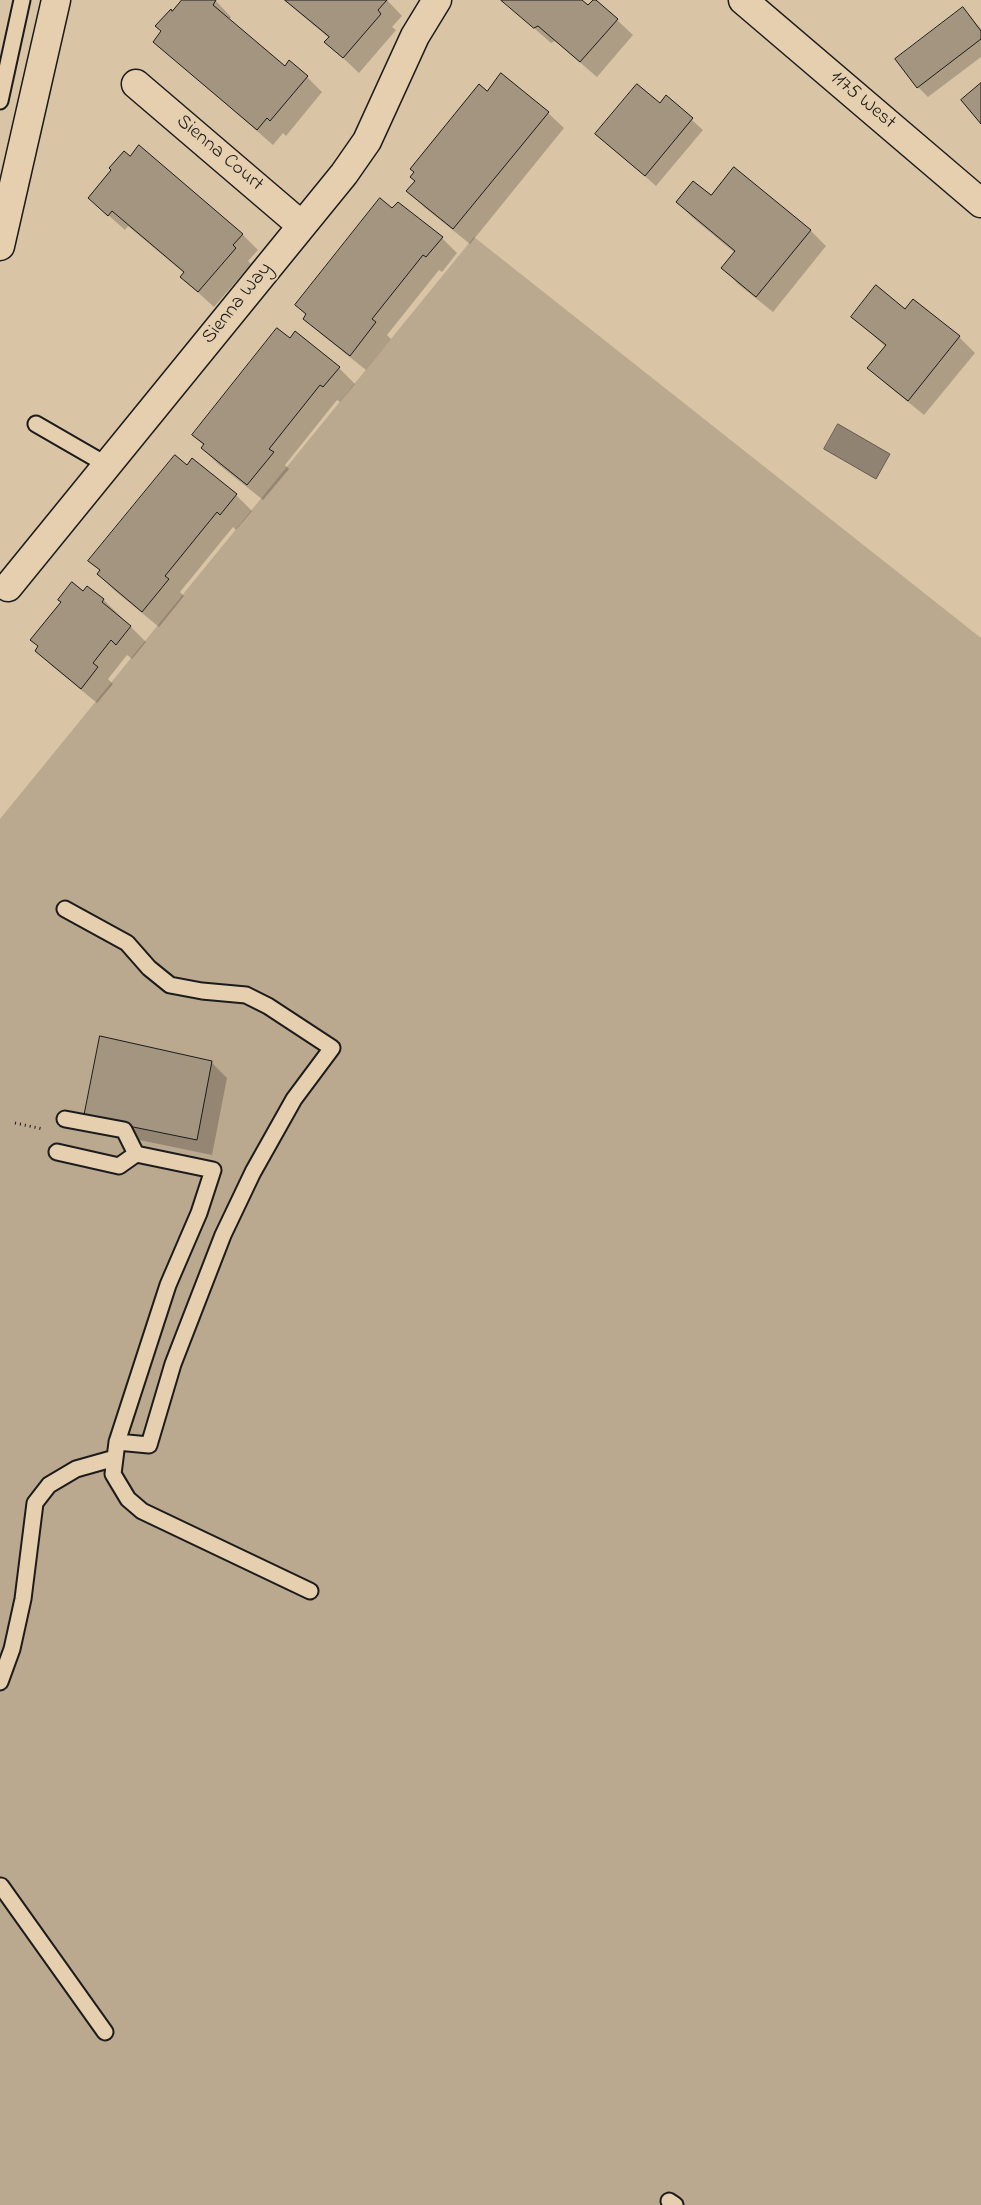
<!DOCTYPE html>
<html>
<head>
<meta charset="utf-8">
<style>
	body { margin:0 }
	canvas { display:block; background:#d9c4a6 }
</style>
</head>
<body>
<canvas width="981" height="2205"></canvas>
<script>
const ctx = document.querySelector('canvas').getContext('2d');
ctx.lineJoin = 'round';
function fill(path, color) { ctx.fillStyle = color; ctx.fill(path, 'evenodd'); }
function strokePath(path, color, width, dash) { ctx.strokeStyle = color; ctx.lineWidth = width; ctx.lineCap = dash ? 'butt' : 'round'; ctx.setLineDash(dash || []); ctx.stroke(path); }
function write(font, color, halo, rows, align = 'center') {
  ctx.font = font + ' "Indie Flower",sans-serif'; ctx.lineWidth = 4; ctx.setLineDash([]); ctx.textBaseline = 'middle'; ctx.strokeStyle = halo; ctx.fillStyle = color; for (const [text, x, y, turn = 0] of rows) {
    ctx.save(); ctx.translate(x, y); ctx.rotate((+turn || 0) * Math.PI / 180); ctx.textAlign = isNaN(turn) ? turn : align; if (halo) ctx.strokeText(text, 0, 0); ctx.fillText(text, 0, 0); ctx.restore();
  }
}
fill(new Path2D(`
	M474,237L981,638V2205H0V819Z`), '#baa88f');
const water = new Path2D(`
	M838,424L890,454L876,479L824,449Z`);
fill(water, '#918372');
strokePath(water, '#625a50', 1);
fill(new Path2D(`
	M183,0H215L231,17L229,20L285,67L307,77L322,92L286,136L283,133L273,145L155,42L173,12Z
	M284,0H387L402,16L392,27L396,30L359,73L326,42L329,38Z
	M502,0H580L588,7L617,20L633,35L597,77L555,41L551,43Z
	M963,9L981,29V57L928,97L918,87Z
	M666,97L703,130L656,186L597,134L660,105Z
	M548,113L564,128L470,244L424,207L408,191Z
	M711,197L810,230L826,246L773,312L738,284L723,268L735,253L693,218L677,202Z
	M89,198L242,234L258,250L248,261L251,264L214,307L181,277L184,273L128,226L125,230Z
	M393,210L442,238L457,253L442,272L439,270L387,335L391,339L366,370L321,334L305,318L307,316L296,305Z
	M914,301L959,337L975,353L924,415L885,383L869,368L886,347L853,317L906,310Z
	M290,340L339,368L355,384L340,402L337,400L285,465L289,469L263,500L218,464L202,448L204,446L193,435Z
	M193,460L236,495L252,511L236,530L233,527L180,592L184,596L159,627L114,590L98,574L100,571L89,560Z
	M88,587L104,600L146,642L132,659L127,655L108,679L113,684L97,703L52,666L36,650L39,647L32,640Z
	M211,1062L227,1078L212,1155L101,1132Z`), '#0003');
const building = new Path2D(`
	M182,0H216L213,5L285,66L289,60L308,76L270,121L267,118L257,130L153,42L161,31L155,26L171,9L172,11Z
	M285,0H387L378,10L381,14L343,58L324,42L329,37Z
	M501,0H582L588,5L593,0H596L618,19L580,62L538,26L534,28Z
	M963,7L981,31V39L917,88L895,59Z
	M501,73L549,112L453,229L406,191L415,181L410,177L414,172L410,169L479,84L487,91Z
	M981,83V124L961,100Z
	M637,84L660,103L666,95L693,118L645,176L595,134Z
	M139,145L243,234L233,245L236,248L198,292L180,277L184,272L112,211L108,216L88,198L111,170L109,168L124,151L130,156Z
	M734,167L811,230L756,297L721,268L735,251L676,202L693,181L711,195Z
	M380,198L392,208L398,202L443,237L426,257L423,255L372,319L376,322L350,356L303,319L306,314L295,305Z
	M876,285L905,309L913,299L960,336L908,401L867,368L886,345L851,317Z
	M277,328L290,338L295,331L340,367L323,387L320,385L269,449L274,452L247,485L201,448L204,444L192,435Z
	M175,455L187,465L192,458L237,494L220,515L217,512L165,576L169,579L142,612L97,574L100,570L88,561Z
	M72,582L83,591L87,586L104,599L102,602L131,626L116,645L111,640L93,663L98,667L81,689L35,651L38,646L30,640L61,602L58,600Z
	M100,1036L212,1061L197,1140L84,1117Z`);
fill(building, '#a49580');
strokePath(building, '#1c1c1c', 1);
const lane = new Path2D(`
	M0,101L22,0
	M36,424L107,465
	M65,909L127,943L149,968L170,985L202,991L246,995L268,1006L332,1048L294,1099L253,1172L223,1235L173,1364L149,1445L117,1442
	M65,1119L124,1130L136,1154
	M57,1152L119,1166L136,1154L213,1170L199,1213L168,1285L117,1442L113,1474L128,1499L142,1511L310,1591
	M0,1682L12,1649L23,1599L35,1503L49,1485L76,1469L115,1458
	M1,1886L105,2032
	M669,2201L675,2205`);
const street = new Path2D(`
	M743,0L981,203
	M136,84L301,225
	M8,587L344,174L367,141L415,36L437,0`);
const primary = new Path2D(`
	M0,246L56,0`);
strokePath(lane, '#1c1c1c', 19);
strokePath(street, '#1c1c1c', 31);
strokePath(primary, '#1c1c1c', 31);
strokePath(new Path2D(`
	M15,1123L43,1129`), '#1c1c1c', 3, [1, 4]);
strokePath(lane, '#e5cfaf', 15);
strokePath(street, '#e5cfaf', 28);
strokePath(primary, '#e5cfaf', 28);
write('20px', '#1c1c1c', '#e5cfaf', [
	["1175 West",862,101,40],
	["Sienna Court",219,154,40],
	["Sienna Way",238,304,-51]
]);
</script>
</body>
</html>
